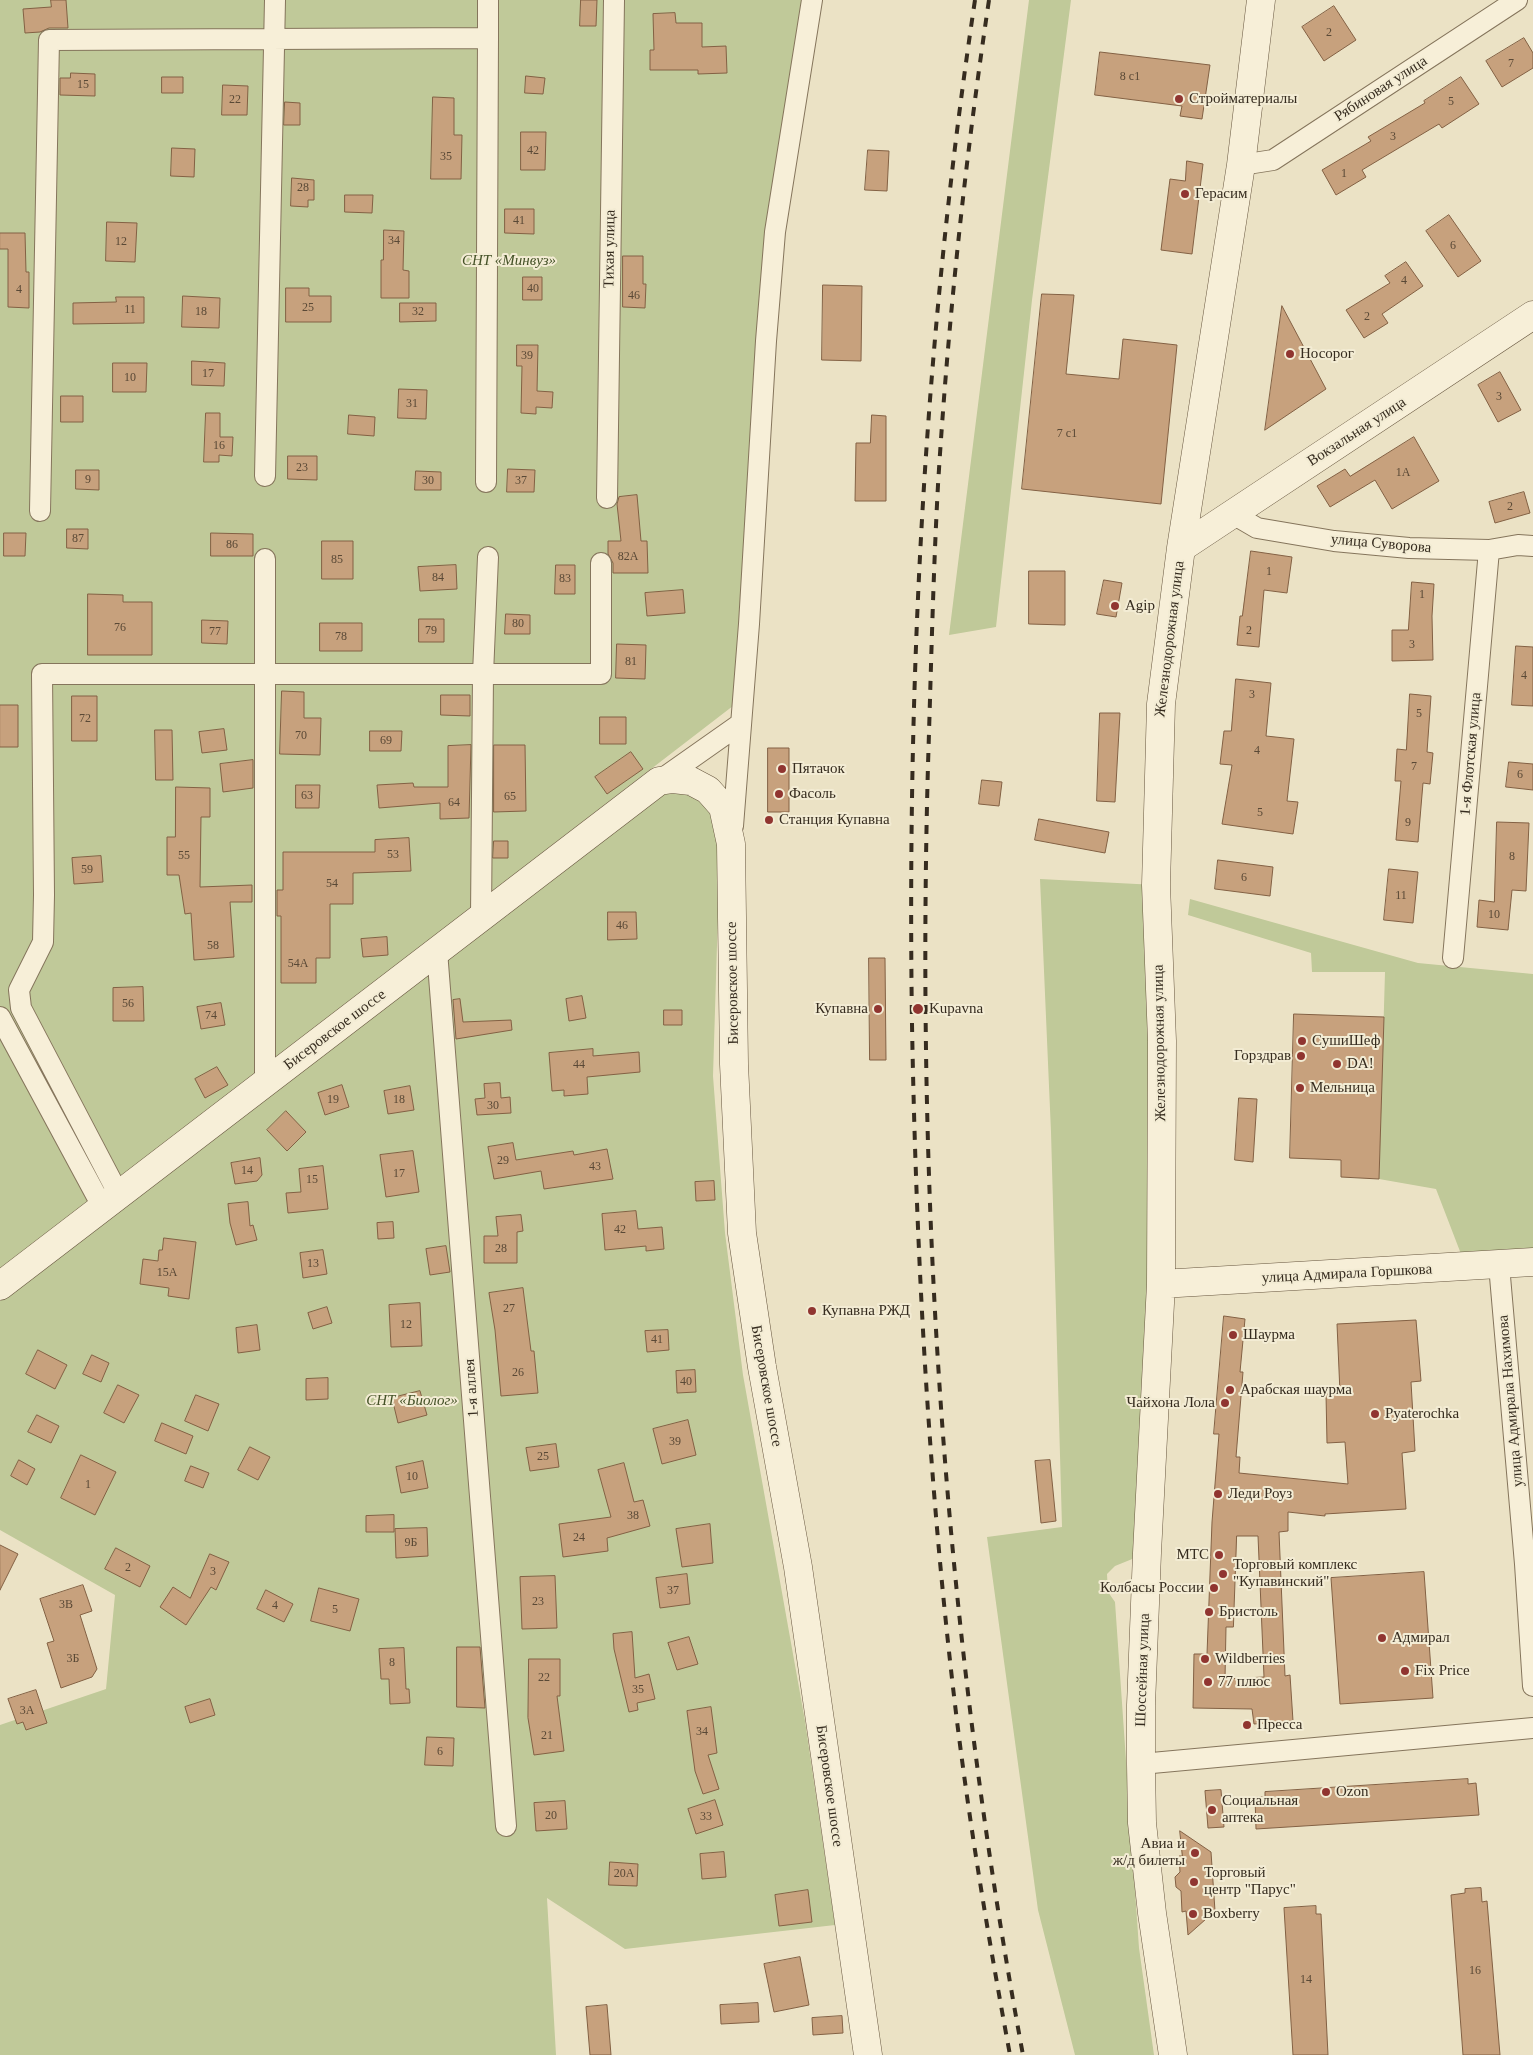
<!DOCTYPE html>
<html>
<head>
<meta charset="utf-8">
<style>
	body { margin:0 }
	canvas { display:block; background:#ebe2c5 }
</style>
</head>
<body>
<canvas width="1533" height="2055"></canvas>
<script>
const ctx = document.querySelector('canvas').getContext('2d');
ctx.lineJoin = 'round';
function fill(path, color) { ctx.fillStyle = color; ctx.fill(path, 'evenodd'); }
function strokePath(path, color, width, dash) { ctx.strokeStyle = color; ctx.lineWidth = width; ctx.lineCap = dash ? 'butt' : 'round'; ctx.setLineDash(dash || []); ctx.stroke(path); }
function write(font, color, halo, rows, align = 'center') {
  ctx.font = font + ' "Times New Roman",serif'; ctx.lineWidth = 4; ctx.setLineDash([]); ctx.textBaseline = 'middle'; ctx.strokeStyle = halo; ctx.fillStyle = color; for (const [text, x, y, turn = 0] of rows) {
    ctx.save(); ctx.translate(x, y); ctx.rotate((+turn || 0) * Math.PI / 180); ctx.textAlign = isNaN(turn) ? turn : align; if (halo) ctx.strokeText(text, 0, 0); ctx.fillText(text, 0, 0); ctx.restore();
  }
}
fill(new Path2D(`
	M0,0H812L775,232L742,699L0,1270Z
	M1029,0H1071L1032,300L996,627L949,635Z
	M664,792C672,793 681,791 689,793C712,799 715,827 720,846L713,1076L725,1233L743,1375L805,1721L835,1925L625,1949L547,1898L556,2055H0V1725L106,1689L115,1595L0,1530V1301Z
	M1040,879L1156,885L1147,1553L1115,1566L1107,1574L1108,1592L1115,1602L1139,1948L1154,2055H1075L1038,1910L987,1537L1062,1527L1051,1132Z
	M1190,899L1418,963L1533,974V1262L1466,1267L1436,1189L1379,1179L1385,972H1312L1311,953L1188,915Z`), '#c0c999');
const building = new Path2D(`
	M51,0H66L68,28H49L40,32L25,33L23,9L51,7Z
	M581,0H597L596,26H580Z
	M1334,6L1356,40L1324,61L1302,27Z
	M675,13L676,23H702V47L726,46L727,73L698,74V70H650V50H654L653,14Z
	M1524,38L1533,53V68L1502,87L1486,61Z
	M1100,52L1210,65L1202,119L1180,116L1182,106L1095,95Z
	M71,73L95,74V96L60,95V78H70Z
	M526,76L545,78L543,94L525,93Z
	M162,77H183V93H162Z
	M1461,77L1479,104L1442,128L1439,124L1362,170L1366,177L1336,195L1322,170L1371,141L1368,137L1425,103L1424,101Z
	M223,85L248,86L247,115H222Z
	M433,97L454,98V135H462L461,179H431Z
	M285,102L300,103V125H284Z
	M521,132H546L545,170H521Z
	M172,148L195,149L194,177L171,176Z
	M868,150L889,151L887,191L865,190Z
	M1187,161L1203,164L1192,254L1161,250L1170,179L1185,181Z
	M292,178L314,180V200H308V207L291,206Z
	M345,195H373L372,213L345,212Z
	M505,209H534V234L505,233Z
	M1449,215L1481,261L1458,277L1426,231Z
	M107,222L137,223L135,262L106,261Z
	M384,230L404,231L403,270L409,271V298H381V260H383Z
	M0,233H25L26,272H29V308L8,307V249H0Z
	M623,256H643V284H646L645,308L623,307Z
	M1406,262L1423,286L1382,314L1388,323L1364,338L1346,310L1390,283L1385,276Z
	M523,277H542V300H523Z
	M823,285L862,286L861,361L822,360Z
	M286,288H309V296H331V322H286Z
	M1042,294L1074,295L1066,374L1119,379L1123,339L1177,345L1161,504L1022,489Z
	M183,296L220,298L219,328L182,327Z
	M116,297H144V323L73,324V303L116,302Z
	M400,303H436V321L400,322Z
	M1282,306L1326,389L1265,430Z
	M517,345H538L537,391L553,392L552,408L536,407V414L521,413L522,366H517Z
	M192,361L225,363L224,386L192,385Z
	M113,363H147L146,392H113Z
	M1500,372L1521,410L1498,422L1478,385Z
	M399,389L427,390L426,419L398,418Z
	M61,396H83V422H61Z
	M206,413H220V437H233L232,456L219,455V462H204Z
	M349,415L375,417L374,436L348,434Z
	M872,415L886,416V501H855L856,443H870Z
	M1414,437L1439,481L1392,509L1375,480L1330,507L1317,486L1345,469L1350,476Z
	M288,456H317V480L288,479Z
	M508,469L535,470L534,492H507Z
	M76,470H99V490L76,489Z
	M416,471L441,472V490H415Z
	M1524,492L1530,513L1495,523L1489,502Z
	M637,495L641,541H647L648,573H613V563L608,554V541H621L617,504L619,497Z
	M67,529H88V549L67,548Z
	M4,533H26L25,556H4Z
	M211,533L253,534V556H211Z
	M322,541H353V579H322Z
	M1251,551L1292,557L1287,593L1264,590L1259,647L1237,645L1240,616H1242Z
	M456,565L457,589L420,591L418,567Z
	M556,565H575V594H555Z
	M1029,571H1065V625L1029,624Z
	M1104,580L1122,583L1116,617L1097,614Z
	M1412,582L1434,584L1432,616L1433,660L1392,661V630H1408Z
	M683,590L685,613L647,616L645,593Z
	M88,594L123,595V602H152V655H88Z
	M506,614L530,615V634H505Z
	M419,619H444V642H419Z
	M202,620L228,621L227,644L202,643Z
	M320,623H362V651H320Z
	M617,644L646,645L645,679L616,678Z
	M1516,646L1533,647V706L1512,705Z
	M1236,679L1271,683L1266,736L1294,739L1287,801L1298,802L1293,834L1222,824L1232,765L1220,764L1224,731H1231Z
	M282,691L304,692V718H321L320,755L280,754Z
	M1410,694L1431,696L1427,752L1433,753L1430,784L1423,783L1418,842L1396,840L1401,781H1395L1397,749L1406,750Z
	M441,695H470V716L441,715Z
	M72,696H97V741H72Z
	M0,705H18V747H0Z
	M1100,713H1120L1115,802L1097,801Z
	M600,717H626V744H600Z
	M224,729L227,750L202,753L199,732Z
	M155,730H172L173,780H156Z
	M370,731H402L401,751H370Z
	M471,745L469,818L440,819V803L379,808L377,785L413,783L414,787H448V746Z
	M494,745H525L526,811L494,812Z
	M768,748H789V812H768Z
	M631,752L643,769L607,794L595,777Z
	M253,760V788L223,792L220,764Z
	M1509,762L1533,764V790L1506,787Z
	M982,780L1002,782L999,806L979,804Z
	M296,785H320L319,808H296Z
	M176,787L210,788V817H201L200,887L252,885V902H230L234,957L194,960L191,913L185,914L179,875H167V837H175Z
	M1039,819L1109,832L1105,853L1035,840Z
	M1497,822L1529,823L1526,891L1512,890L1508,930L1477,927L1479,900L1494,902Z
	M409,838L411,871L353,873V904H330V958H316V983H281V916H277V890H283V852H375V840Z
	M494,841H508V858H493Z
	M101,856L103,882L74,884L72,858Z
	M1218,860L1273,867L1270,896L1215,889Z
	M1389,869L1418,872L1413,923L1384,920Z
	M608,912H636L637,939L608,940Z
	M387,937L388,955L363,957L361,939Z
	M869,958H885L886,1060H870Z
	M143,987L144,1021H113V988Z
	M582,996L586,1018L569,1021L566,999Z
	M460,999L463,1022L511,1020L512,1030L456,1039L453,1000Z
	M221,1003L225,1025L201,1029L197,1007Z
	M664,1010H682V1025H664Z
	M1294,1014L1384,1017L1379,1179L1341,1177V1160L1290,1158Z
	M593,1049V1056L639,1052L640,1072L587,1077L588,1094L564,1096V1090L552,1091L549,1053Z
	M217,1067L228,1085L205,1098L195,1079Z
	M500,1083L501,1098L510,1097L511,1113L477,1115L475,1099L485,1098L484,1084Z
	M342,1085L349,1107L325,1115L318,1093Z
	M410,1086L414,1110L388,1114L384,1091Z
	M1239,1098L1257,1099L1253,1162L1235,1160Z
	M286,1111L306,1132L287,1151L267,1130Z
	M513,1143L516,1160L573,1151L574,1155L607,1149L613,1179L544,1189L541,1171L494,1179L488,1147Z
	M413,1151L419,1192L386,1197L380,1155Z
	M260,1158L262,1175L257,1181L235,1184L231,1163Z
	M323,1166L328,1209L288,1213L286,1193L301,1192L299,1169Z
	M714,1181L715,1200L696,1201L695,1182Z
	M248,1202L250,1226L253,1225L257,1240L236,1245L230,1223L228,1204Z
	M636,1211L638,1229L662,1227L664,1249L646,1251V1246L605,1250L602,1214Z
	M521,1215L523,1231L517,1232V1263H484V1236H498L496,1217Z
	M393,1222L394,1238L378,1239L377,1223Z
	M164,1238L196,1242L189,1299L168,1296L169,1288L140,1284L143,1259L158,1261L159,1250H162Z
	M446,1246L450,1272L430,1275L426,1249Z
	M323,1250L327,1274L303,1278L300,1253Z
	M523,1288L531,1351H534L538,1393L501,1396L495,1330L489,1293Z
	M420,1303L422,1346L391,1347L389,1305Z
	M327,1307L332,1323L313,1329L308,1313Z
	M1224,1316L1245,1319L1240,1372H1243L1236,1457H1240L1239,1473L1348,1484L1345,1442L1327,1443L1326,1394L1340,1393L1337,1324L1416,1320L1421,1381L1411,1382L1415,1451L1402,1453L1406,1509L1325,1514V1516L1288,1512V1531L1279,1532L1285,1676L1290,1675L1293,1721L1254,1724L1252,1709L1193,1708L1194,1654H1207L1212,1522L1219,1434H1214ZM1237,1536H1258L1264,1677L1225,1679L1226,1627H1233Z
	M257,1325L260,1350L238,1353L236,1328Z
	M668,1330L669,1350L647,1352L645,1331Z
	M38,1350L67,1365L55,1389L26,1374Z
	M92,1355L109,1363L101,1382L83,1374Z
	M695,1370L696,1392L677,1393L676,1371Z
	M328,1378V1399L306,1400V1379Z
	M118,1385L139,1395L124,1423L104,1413Z
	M420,1391L427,1415L398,1423L392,1398Z
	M196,1395L219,1404L208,1431L185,1421Z
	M37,1415L59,1426L51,1443L28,1432Z
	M688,1420L696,1455L662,1464L653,1429Z
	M162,1423L193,1436L186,1454L155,1441Z
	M556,1444L559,1467L530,1471L526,1448Z
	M250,1447L270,1457L258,1480L238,1470Z
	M81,1455L116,1472L95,1515L61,1498Z
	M19,1460L35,1469L27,1485L11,1476Z
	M1050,1460L1056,1521L1041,1523L1035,1461Z
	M423,1461L428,1488L401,1493L396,1467Z
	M624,1463L634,1502L643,1500L650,1526L607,1538L608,1551L563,1557L559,1524L611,1517L598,1470Z
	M191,1466L209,1473L203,1488L185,1481Z
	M394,1515V1532H366V1516Z
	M710,1524L713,1563L682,1567L676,1529Z
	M427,1528L428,1556L396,1558L395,1529Z
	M0,1545L18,1554L0,1590Z
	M116,1548L150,1566L140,1587L105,1569Z
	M210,1554L229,1562L216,1590L211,1587L186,1625L160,1607L173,1587L190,1598Z
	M1424,1572L1433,1698L1340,1704L1331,1578Z
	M687,1574L690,1604L660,1608L656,1578Z
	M555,1576L557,1628L522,1629L520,1577Z
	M83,1585L92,1611L80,1615L97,1669L92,1677L61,1688L47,1643L54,1641L40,1599Z
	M319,1588L359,1599L350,1631L311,1621Z
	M266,1590L293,1604L284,1622L257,1609Z
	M632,1632L635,1678L649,1674L655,1699L637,1703L638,1710L629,1712L614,1649L613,1634Z
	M689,1637L698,1664L677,1670L668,1643Z
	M457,1647H480L485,1708L457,1707Z
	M404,1648L406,1689H409L410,1703L390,1704L389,1679H381L379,1649Z
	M529,1659H560V1696H557L564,1751L534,1755L528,1718Z
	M36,1690L47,1723L26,1730L23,1722L17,1724L8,1699Z
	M210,1699L215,1715L190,1723L185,1707Z
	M711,1707L717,1753L708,1755L719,1789L703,1794L695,1771L687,1711Z
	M427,1737L454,1738L453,1766L425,1765Z
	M1468,1779V1784L1476,1783L1479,1815L1256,1829L1255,1797H1265V1792Z
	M1221,1790L1224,1827L1208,1828L1205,1791Z
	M715,1800L723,1825L696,1834L688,1809Z
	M565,1801L567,1829L536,1831L534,1803Z
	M1180,1831L1211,1852L1215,1911L1188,1935L1186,1911L1182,1912L1181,1891L1176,1887L1175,1877L1180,1872L1179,1856H1182Z
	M724,1852L726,1877L702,1879L700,1854Z
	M610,1862L638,1864L637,1886L609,1885Z
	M1481,1888L1482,1902L1487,1901L1500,2055H1463L1451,1895L1465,1893V1889Z
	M808,1890L812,1922L779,1926L775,1895Z
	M1316,1906V1914H1321L1328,2055H1293L1284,1908Z
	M800,1957L809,2005L774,2012L764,1964Z
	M758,2003L759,2022L721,2024L720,2005Z
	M607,2005L611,2055H590L586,2007Z
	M842,2016L843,2033L813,2035L812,2018Z`);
fill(building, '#c7a17d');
strokePath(building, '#836144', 1);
const street = new Path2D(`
	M1241,165L1273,160L1517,0
	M265,476L275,0
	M486,482L488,38
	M607,498L614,0
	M40,511L49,40L488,38V0
	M1233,514L1257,528L1334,541L1409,548L1489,550L1518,545L1533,546
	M265,559V1083
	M659,781L740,724
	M733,826L749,624L766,341L775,232L812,0
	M481,917L483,674L488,557
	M437,951L506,1826
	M1453,958L1489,550
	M0,1017L103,1208
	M119,1195L21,1008L19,990L43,942L44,895L42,674H601V563
	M1499,1265L1525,1564L1533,1686
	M1141,1764L1533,1728`);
const secondary = new Path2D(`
	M1181,548L1533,315
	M1161,1284L1533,1262
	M0,1286L659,781L673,779L691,781L708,790L723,807L731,844L734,1064L742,1233L762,1367L798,1567L868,2055
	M1173,2055L1152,1913L1142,1823L1141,1764V1705L1147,1553L1161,1284L1162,1041L1156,885L1161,704L1181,548L1241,165L1261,0`);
strokePath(street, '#85755c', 22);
strokePath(secondary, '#67563f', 29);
strokePath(street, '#f7efd8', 20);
strokePath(secondary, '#f7efd8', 28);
strokePath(new Path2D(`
	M975,0C924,340 907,680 912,1024C916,1248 928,1473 954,1696C968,1816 988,1936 1010,2055
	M989,0C965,161 948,322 938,485C933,578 931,671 928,765C916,1197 944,1630 1023,2055`), '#362c1f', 4, [9, 9]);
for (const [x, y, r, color] of [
	[1179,99,5,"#903530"],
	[1185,194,5,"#903530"],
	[1290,354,5,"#903530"],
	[1115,606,5,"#903530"],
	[782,769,5,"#903530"],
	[779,794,5,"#903530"],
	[769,820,5,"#903530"],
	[878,1009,5,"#903530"],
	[918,1009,6,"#903530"],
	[1302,1041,5,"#903530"],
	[1301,1056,5,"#903530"],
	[1337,1064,5,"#903530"],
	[1300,1088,5,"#903530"],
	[812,1311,5,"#903530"],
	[1233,1335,5,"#903530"],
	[1230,1390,5,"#903530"],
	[1225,1403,5,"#903530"],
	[1375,1414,5,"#903530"],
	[1218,1494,5,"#903530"],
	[1219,1555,5,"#903530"],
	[1223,1574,5,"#903530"],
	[1214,1588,5,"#903530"],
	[1209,1612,5,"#903530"],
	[1382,1638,5,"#903530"],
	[1205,1659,5,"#903530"],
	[1405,1671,5,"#903530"],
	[1208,1682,5,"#903530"],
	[1247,1725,5,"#903530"],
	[1326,1792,5,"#903530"],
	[1212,1810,5,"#903530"],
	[1195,1853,5,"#903530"],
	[1194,1882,5,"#903530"],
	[1193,1914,5,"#903530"]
]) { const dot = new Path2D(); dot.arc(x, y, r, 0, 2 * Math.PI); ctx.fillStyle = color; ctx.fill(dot); strokePath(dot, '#f3ecd4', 2); }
write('12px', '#5a4936', null, [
	["2",1329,33],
	["7",1511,64],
	["8 с1",1130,77],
	["15",83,85],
	["22",235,100],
	["5",1451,102],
	["3",1393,137],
	["42",533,151],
	["35",446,157],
	["1",1344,174],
	["28",303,188],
	["41",519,221],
	["34",394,241],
	["12",121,242],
	["6",1453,246],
	["4",1404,281],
	["40",533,289],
	["4",19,290],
	["46",634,296],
	["25",308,308],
	["11",130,310],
	["18",201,312],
	["32",418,312],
	["2",1367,317],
	["39",527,356],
	["17",208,374],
	["10",130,378],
	["3",1499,397],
	["31",412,404],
	["7 с1",1067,434],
	["16",219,446],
	["23",302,468],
	["1А",1403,473],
	["9",88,480],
	["30",428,481],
	["37",521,481],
	["2",1510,507],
	["87",78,539],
	["86",232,545],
	["82А",628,557],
	["85",337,560],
	["1",1269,572],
	["84",438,578],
	["83",565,579],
	["1",1422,595],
	["80",518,624],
	["76",120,628],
	["79",431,631],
	["2",1249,631],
	["77",215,632],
	["78",341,637],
	["3",1412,645],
	["81",631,662],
	["4",1524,676],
	["3",1252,695],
	["5",1419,714],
	["72",85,719],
	["70",301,736],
	["69",386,741],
	["4",1257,751],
	["7",1414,767],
	["6",1520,775],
	["63",307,796],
	["65",510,797],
	["64",454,803],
	["5",1260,813],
	["9",1408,823],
	["53",393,855],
	["55",184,856],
	["8",1512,857],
	["59",87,870],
	["6",1244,878],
	["54",332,884],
	["11",1401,896],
	["10",1494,915],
	["46",622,926],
	["58",213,946],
	["54А",298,964],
	["56",128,1004],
	["74",211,1016],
	["44",579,1065],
	["19",333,1100],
	["18",399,1100],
	["30",493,1106],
	["29",503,1161],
	["43",595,1167],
	["14",247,1171],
	["17",399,1174],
	["15",312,1180],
	["42",620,1230],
	["28",501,1249],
	["13",313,1264],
	["15А",167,1273],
	["27",509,1309],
	["12",406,1325],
	["41",657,1340],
	["26",518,1373],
	["40",686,1382],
	["39",675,1442],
	["25",543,1457],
	["10",412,1477],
	["1",88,1485],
	["38",633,1516],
	["24",579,1538],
	["9Б",411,1543],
	["2",128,1568],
	["3",213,1572],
	["37",673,1591],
	["23",538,1602],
	["3В",66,1605],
	["4",275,1606],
	["5",335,1610],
	["3Б",73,1659],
	["8",392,1663],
	["22",544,1678],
	["35",638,1690],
	["3А",27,1711],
	["34",702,1732],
	["21",547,1736],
	["6",440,1752],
	["20",551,1816],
	["33",706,1817],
	["20А",624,1874],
	["16",1475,1971],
	["14",1306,1980]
]);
write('15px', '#362c1f', '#f3ecd4', [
	["Рябиновая улица",1381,89,-33],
	["Тихая улица",610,249,-89],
	["Вокзальная улица",1357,432,-33],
	["улица Суворова",1381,544,5],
	["Железнодорожная улица",1170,639,-83],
	["1-я Флотская улица",1471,754,-85],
	["Бисеровское шоссе",733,983,-91],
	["Бисеровское шоссе",335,1030,-37],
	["Железнодорожная улица",1160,1043,-91],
	["улица Адмирала Горшкова",1347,1274,-3],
	["Бисеровское шоссе",766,1386,80],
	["1-я аллея",472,1388,-94],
	["улица Адмирала Нахимова",1511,1401,-95],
	["Шоссейная улица",1143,1670,-88],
	["Бисеровское шоссе",829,1786,82]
]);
write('15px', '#362c1f', '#f3ecd4', [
	["Стройматериалы",1189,99],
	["Герасим",1195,194],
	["Носорог",1300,354],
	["Agip",1125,606],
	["Пятачок",792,769],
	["Фасоль",789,794],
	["Станция Купавна",779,820],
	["Купавна",868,1009,"right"],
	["Kupavna",929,1009],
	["СушиШеф",1312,1041],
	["Горздрав",1291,1056,"right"],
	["DA!",1347,1064],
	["Мельница",1310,1088],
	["Купавна РЖД",822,1311],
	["Шаурма",1243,1335],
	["Арабская шаурма",1240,1390],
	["Чайхона Лола",1215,1403,"right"],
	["Pyaterochka",1385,1414],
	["Леди Роуз",1228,1494],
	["МТС",1209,1555,"right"],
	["Торговый комплекс",1233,1565],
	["\"Купавинский\"",1233,1582],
	["Колбасы России",1204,1588,"right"],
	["Бристоль",1219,1612],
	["Адмирал",1392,1638],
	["Wildberries",1215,1659],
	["Fix Price",1415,1671],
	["77 плюс",1218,1682],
	["Пресса",1257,1725],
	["Ozon",1336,1792],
	["Социальная",1222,1801],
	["аптека",1222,1818],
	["Авиа и",1185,1844,"right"],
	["ж/д билеты",1185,1861,"right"],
	["Торговый",1204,1873],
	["центр \"Парус\"",1204,1890],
	["Boxberry",1203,1914]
], 'left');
write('italic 15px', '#445127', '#f3ecd4', [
	["СНТ «Минвуз»",509,261],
	["СНТ «Биолог»",412,1401]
]);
</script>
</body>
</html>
